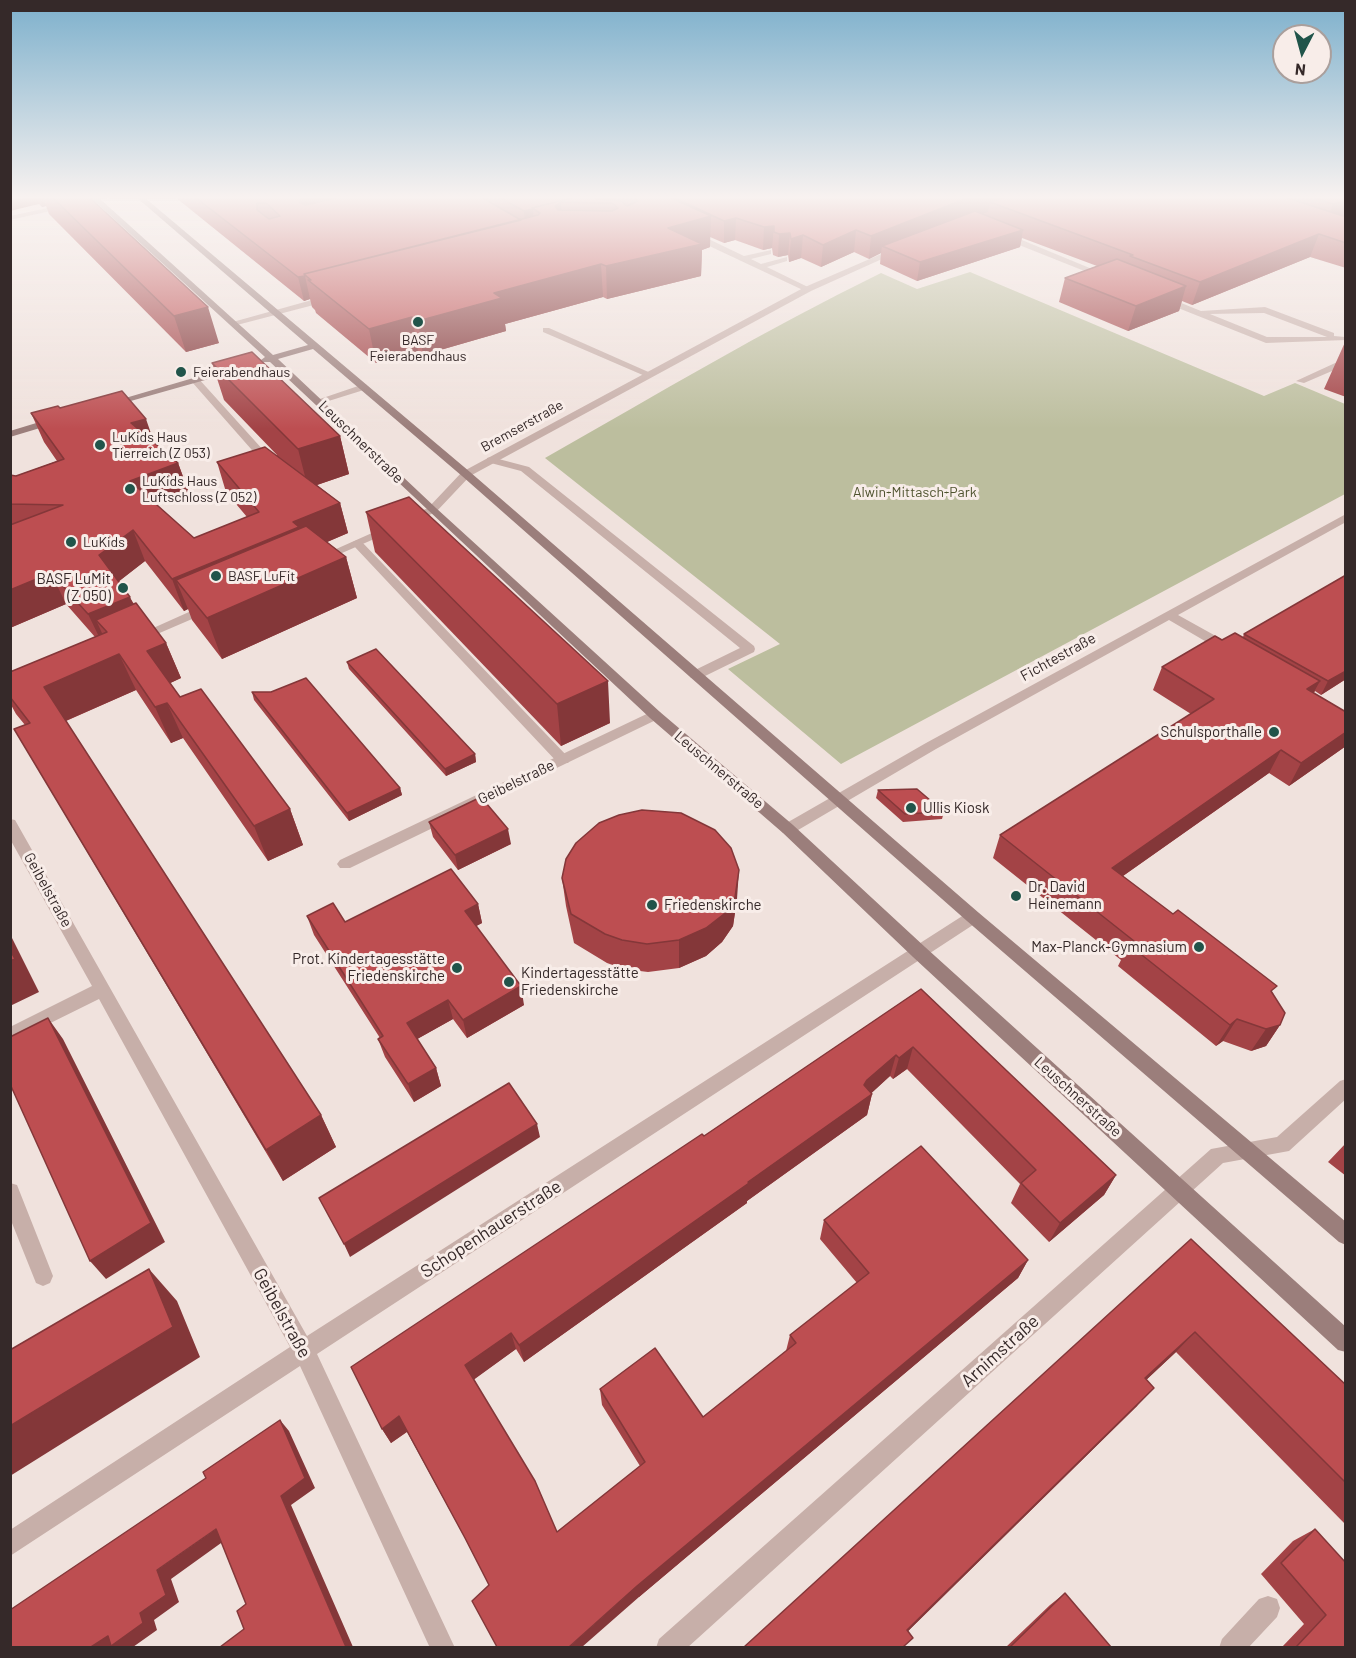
<!DOCTYPE html>
<html>
<head>
<meta charset="utf-8">
<style>
	body { margin:0 }
	#map { position:relative; width:1356px; height:1658px; overflow:hidden; background:#f0e2dd; font-family:Barlow,sans-serif }
	canvas { display:block }
	.frame { position:absolute; inset:0; border:12px solid #352929; pointer-events:none }
	.north { position:absolute; left:1272px; top:24px; width:60px; height:60px; box-sizing:border-box; background:#f8ede9; border:2px solid #aa9f9c; border-radius:50%; rotate:186deg; font-size:16px; font-weight:700; line-height:24px; text-align:center; color:#352929 }
	.north::after { content:''; display:block; margin:auto; width:21px; height:27px; background:#21544a; clip-path:polygon(50% 0,100% 100%,50% 72%,0 100%) }
</style>
</head>
<body>
<div id="map">
<canvas width="1356" height="1658"></canvas>
<div class="frame"></div>
<div class="north">N</div>
</div>
<script>
const ctx = document.querySelector('canvas').getContext('2d');
ctx.lineJoin = 'round';
function fill(path, color) { ctx.fillStyle = color; ctx.fill(path, 'evenodd'); }
function strokePath(path, color, width, dash) { ctx.strokeStyle = color; ctx.lineWidth = width; ctx.lineCap = dash ? 'butt' : 'round'; ctx.setLineDash(dash || []); ctx.stroke(path); }
function write(font, color, halo, rows, align = 'center') {
  ctx.font = font + ' Barlow,sans-serif'; ctx.lineWidth = 6; ctx.setLineDash([]); ctx.textBaseline = 'middle'; ctx.strokeStyle = halo; ctx.fillStyle = color; for (const [text, x, y, turn = 0] of rows) {
    ctx.save(); ctx.translate(x, y); ctx.rotate((+turn || 0) * Math.PI / 180); ctx.textAlign = isNaN(turn) ? turn : align; if (halo) ctx.strokeText(text, 0, 0); ctx.fillText(text, 0, 0); ctx.restore();
  }
}
fill(new Path2D(`
	M970,272L1264,396L1295,383L1345,404V494L841,764L728,669L780,644L545,458C656,395 766,329 881,273L917,289Z`), '#bcbe9e');
fill(new Path2D(`
	M688,232H694L744,256L771,250V254L751,259L761,264L787,257V261L767,267L812,289L805,291L688,236Z
	M543,328H549L653,374L645,376L543,332Z
	M1346,358V365L1304,383L1296,381Z
	M192,378H198L274,462V466H266L192,382Z
	M364,384L367,385V389L319,404L314,401Z
	M491,457L529,467L754,646L755,649L754,652L701,678H691L689,675L691,672L740,648L521,471L487,462V458Z
	M357,540L361,541L568,757L570,760L568,763H558L353,545L351,543Z
	M10,1183L17,1185L53,1276L50,1283L43,1286L36,1283L10,1218Z
	M1268,1596L1277,1599L1280,1608L1277,1617L1248,1648H1219L1222,1639L1259,1599Z`), '#c7afa9');
fill(new Path2D(`
	M99,197H114L10,220V216Z
	M999,233H1005L1109,276L1102,278L999,237Z
	M895,248L902,250L811,291L470,476L436,512L326,560L322,561L316,558L428,508L462,472L805,287Z
	M330,295L333,296V300L233,326L229,323Z
	M1158,296H1164L1201,311L1265,307L1334,333V336L1345,337L1346,340L1266,343L1158,300ZM1264,313L1327,337H1267L1210,314Z
	M1346,514V522L1178,615L1232,645L1233,648L1232,651H1222L1169,620L936,749L793,833H783L780,829L783,825L926,743Z
	M209,603L213,604V610L141,641L137,642L131,638Z
	M655,710L660,712L662,715L660,718L350,868H340L337,864L340,860Z
	M10,819L15,820L307,1336L967,913L973,911L979,913L981,917L979,921L317,1354L455,1648H430L300,1366L10,1556V1530L290,1347L99,999L10,1043V1027L92,986L10,839Z
	M1346,1079V1099L1289,1151L1223,1163L687,1648H656L659,1639L1211,1149L1277,1137L1340,1081Z`), '#c7afa9');
fill(new Path2D(`
	M90,197H98L273,355L308,345L136,197H144L470,472L979,913L1346,1222V1245L1339,1242L967,921L462,476L313,349L278,359L436,508L660,712L793,825L925,947L1346,1327V1352L1338,1350L913,957L783,833L650,718L270,362H263L261,360L265,357Z
	M234,366L239,369L237,371L113,406L105,404Z
	M56,417L60,418V422L10,437V431Z`), '#9b7e7b');
fill(new Path2D(`
	M10,197H89L219,343L186,352L49,214L46,206L42,207L39,204Z
	M175,197H1346V268L1310,257L1192,305L1182,301L1179,311L1128,331L1059,302L1065,278L1097,266L1022,238L1020,247L917,281L880,264L881,253L869,259L854,252L821,267L801,258L789,262L788,255L778,257L773,255L772,248L763,250L735,240L724,243L710,237V247L702,250L701,276L607,299L603,297L505,324L506,331L423,355L418,351L376,363L316,313L315,310L312,307L310,299L304,301Z
	M1346,340V397L1324,389Z
	M212,363L340,436L349,474L317,485L340,503L348,533L327,542L346,557L357,598L222,659L192,620L188,609L184,611L145,561L119,581L134,604L166,643L181,678L170,683L180,697L290,809L303,845L268,861L183,738L171,743L136,690L66,721L321,1115L336,1147L283,1181L14,729L25,725L16,714L10,703V672L95,637L66,604L10,628V475L16,476L57,461L44,442L31,413L60,408L154,442L178,463L189,493L157,505L194,538L247,517L226,492L217,462L277,455L224,400Z
	M366,512L610,723L561,746L375,552Z
	M1244,634L1346,679L1321,695L1315,691L1314,693L1346,712V746L1289,786L1269,773L1123,876L1273,993L1280,1025L1266,1046L1251,1051L1223,1041L1216,1046L1118,966L1121,960L993,858L1000,835L1191,714L1153,690L1162,667L1222,640L1243,637Z
	M347,662L475,754L476,762L446,776L349,669Z
	M252,692L400,788L402,795L349,821L254,700Z
	M878,790L944,812L942,819L903,822L876,798Z
	M429,822L511,844L458,870L433,837Z
	M562,878L737,899L733,926L722,942L706,956L679,968L648,972L624,969L607,963L574,943L566,906Z
	M478,904L482,923L476,926L524,1005L467,1038L453,1019L417,1039L436,1068L441,1086L414,1102L385,1057L378,1039L380,1038L314,935L307,916L345,922Z
	M921,989L1116,1175L1104,1195L1049,1242L1011,1203L1020,1184L907,1069L893,1079L890,1076L871,1093L872,1094L867,1115L747,1201V1203L524,1362L516,1349L474,1379L557,1532L640,1466L602,1405L600,1389L703,1417L786,1351L790,1335L857,1283L820,1239L824,1220L1028,1260L1018,1278L639,1597L489,1585L465,1538L407,1432L391,1443L382,1429L704,1136Z
	M1346,1143V1176L1328,1162Z
	M1191,1239L1346,1385V1525L1176,1352L1146,1380L1137,1406L908,1631L744,1647Z
	M1315,1529L1346,1647H1282L1304,1624L1261,1574L1293,1541Z
	M1065,1593L1111,1647H1006L1050,1605Z`), '#a34346');
fill(new Path2D(`
	M31,197H37L39,204L10,211V202Z
	M308,197H399L305,221L299,202L301,199Z
	M580,197H616V206L612,203L561,202L563,233L534,209Z
	M970,197H1038L990,202L988,212L882,246L881,253L869,259L871,236Z
	M43,198L46,206L42,207L39,199Z
	M1346,200V211L1342,220L1325,226L1333,204Z
	M533,209L534,231L526,233L524,211Z
	M711,216L710,247L702,250L701,276L607,299L606,266L668,228Z
	M736,218L735,240L724,243V221Z
	M774,226L772,248L763,250L764,227Z
	M856,230L854,252L821,267L823,245Z
	M1023,230L1020,247L917,281L920,262Z
	M790,233L788,255L778,257L779,234Z
	M1319,234L1310,257L1192,305L1200,282Z
	M803,235L801,258L789,262L791,239Z
	M601,264L603,297L505,324L506,331L423,355L418,321L494,293Z
	M305,276L310,299L304,301L298,277Z
	M1186,286L1179,311L1128,331L1136,306Z
	M208,307L219,343L186,352L174,316Z
	M412,317L418,351L376,363L369,329Z
	M146,419L156,448L131,423Z
	M340,436L349,474L308,488L298,449Z
	M178,463L189,493L141,511L130,481Z
	M340,503L348,533L306,551L176,580L188,609L184,611L172,579L293,522Z
	M133,530L145,561L113,586L99,555Z
	M346,557L357,598L222,659L207,618Z
	M51,573L66,604L10,628V590Z
	M130,597L144,628L107,632L96,620L107,644L103,645L88,614Z
	M166,643L181,678L162,687L147,651Z
	M119,654L136,690L63,722L44,687Z
	M1346,671V679L1321,695L1328,681Z
	M608,681L610,723L561,746L557,704Z
	M1320,681L1308,703L1307,689Z
	M167,703L183,738L171,743L155,707Z
	M1346,732V746L1289,786L1301,763Z
	M1281,750L1269,773L1103,890L1112,868Z
	M475,754L476,762L446,776L445,769Z
	M400,788L402,795L349,821L347,813Z
	M290,809L303,845L268,861L254,826Z
	M508,829L511,844L458,870L455,855Z
	M739,870L737,899L733,926L722,942L706,956L679,968V940Z
	M478,904L482,923L469,930L465,911Z
	M10,934L39,992L10,1006Z
	M521,986L524,1005L467,1038L463,1020Z
	M448,1000L453,1019L412,1042L407,1023Z
	M48,1018L63,1039L165,1242L106,1279L90,1261Z
	M1237,1019L1223,1041L1216,1046L1230,1025Z
	M1280,1025L1266,1046L1251,1051L1266,1029Z
	M913,1047L907,1069L893,1079L899,1058Z
	M896,1055L890,1076L863,1101L872,1094L867,1115L747,1201V1203L524,1362L519,1345L748,1182L864,1085L867,1080Z
	M436,1068L441,1086L414,1102L408,1084Z
	M321,1115L336,1147L283,1181L266,1150Z
	M537,1124L540,1137L350,1257L344,1244Z
	M1116,1175L1104,1195L1049,1242L1060,1223Z
	M1028,1260L1018,1278L639,1597L582,1647H569L637,1586Z
	M149,1269L177,1301L200,1357L10,1476V1426Z
	M1195,1332L1176,1352L1128,1397L1145,1378Z
	M511,1333L516,1349L472,1381L465,1365Z
	M1154,1388L1137,1406L898,1641L907,1630Z
	M399,1416L408,1431L391,1443L382,1429Z
	M280,1420L289,1431L315,1488L291,1505L353,1647H346L281,1496Z
	M216,1529L228,1538L171,1579L179,1602L154,1620L157,1630L133,1647H91L140,1613L157,1570Z`), '#843739');
const building = new Path2D(`
	M10,197H31L10,202Z
	M52,197H89L208,307L174,316Z
	M195,197H308L301,199L299,202L306,205L339,197H481L521,220L304,274L305,276L298,277ZM257,203H266L280,216L269,219L257,210Z
	M499,197H576L532,208L533,209L524,211Z
	M576,197H594L596,199L621,201L627,206L638,201L634,197H669L711,216L668,228L702,244L606,266L601,264L494,293L502,298L418,321L412,317L369,329L308,280H311L304,274L538,215L540,213L532,208ZM561,202L612,203L618,208L612,211L558,210L555,206Z
	M673,197H970L871,236L856,230L823,245L803,235L791,239L790,233L779,234L774,232V226L764,227L736,218L724,221Z
	M1005,197H1285L1346,217V243L1319,234L1200,282L1130,256L1133,255L990,202Z
	M1312,197H1346V200L1333,204Z
	M975,211L1023,230L920,262L882,246Z
	M1117,259L1186,286L1136,306L1065,278Z
	M252,352L340,436L298,449L212,363Z
	M122,391L146,419L131,423L178,463L130,481L194,538L259,512L217,462L265,447L340,503L293,522L299,527L172,579L133,530L99,555L130,597L88,614L51,573L10,590V525L63,505L10,504V475L16,476L64,459L31,413L58,406L60,408Z
	M409,497L608,681L557,704L366,512Z
	M306,526L346,557L207,618L176,580Z
	M1346,575V671L1328,681L1244,634Z
	M136,603L166,643L147,651L180,697L201,689L290,809L254,826L167,703L155,707L119,654L44,687L321,1115L266,1150L14,729L30,723L10,697V672L107,632L96,620Z
	M1235,633L1320,681L1307,689L1346,712V732L1301,763L1281,750L1112,868L1173,914L1178,910L1277,986L1271,991L1285,1013L1280,1025L1266,1029L1237,1019L1230,1025L1128,944L1134,941L1000,835L1214,699L1162,667L1215,636L1222,640Z
	M376,649L475,754L445,769L347,662Z
	M306,678L400,788L347,813L252,692H271Z
	M917,789L944,812L905,814L878,790Z
	M481,797L508,829L455,855L429,822Z
	M642,810L681,813L715,830L731,848L739,870L735,897L724,914L706,928L679,940L647,944L622,940L605,934L571,914L562,878L566,859L576,843L599,823L619,815Z
	M451,869L478,904L465,911L521,986L463,1020L448,1000L407,1023L436,1068L408,1084L378,1039L383,1036L307,916L333,903L345,922Z
	M10,950L15,959L10,961Z
	M921,989L1116,1175L1060,1223L1021,1183L1036,1170L913,1047L899,1058L896,1055L867,1080L864,1085L872,1094L748,1182L749,1183L519,1345L511,1333L465,1365L535,1481L557,1532L645,1462L600,1389L655,1348L703,1417L796,1343L790,1335L869,1273L824,1220L921,1146L1028,1260L637,1586L569,1647H497L472,1601L489,1585L465,1538L399,1416L382,1429L351,1367L702,1134L704,1136Z
	M48,1018L151,1223L90,1261L10,1084V1037Z
	M509,1083L537,1124L344,1244L319,1198Z
	M1191,1239L1346,1385V1483L1195,1332L1145,1378L1154,1388L907,1630L913,1638L903,1647H744Z
	M149,1269L173,1327L10,1426V1350Z
	M280,1420L305,1478L281,1496L346,1647H220L244,1629L237,1611L246,1604L216,1529L157,1570L166,1595L140,1613L143,1623L111,1646L108,1636L91,1647H10V1610L206,1478L203,1472Z
	M1315,1529L1346,1563V1647H1296L1326,1615L1281,1563Z
	M1065,1593L1111,1647H1010Z`);
fill(building, '#bd4e51');
strokePath(building, '#843739', 1.5);
const sky = ctx.createLinearGradient(0, 0, 0, 429);
sky.addColorStop(0, '#7db0cc');
sky.addColorStop(0.46, '#f8f2f0');
sky.addColorStop(1, '#f8f2f000');
ctx.fillStyle = sky;
ctx.fillRect(0, 0, 1356, 429);
for (const [x, y, r, color] of [
	[418,322,6,"#21544a"],
	[181,372,6,"#21544a"],
	[100,445,6,"#21544a"],
	[130,489,6,"#21544a"],
	[71,542,6,"#21544a"],
	[216,576,6,"#21544a"],
	[123,588,6,"#21544a"],
	[1274,732,6,"#21544a"],
	[911,808,6,"#21544a"],
	[1016,896,6,"#21544a"],
	[652,905,6,"#21544a"],
	[1199,947,6,"#21544a"],
	[457,968,6,"#21544a"],
	[509,982,6,"#21544a"]
]) { const dot = new Path2D(); dot.arc(x, y, r, 0, 2 * Math.PI); ctx.fillStyle = color; ctx.fill(dot); strokePath(dot, '#f8ede9', 2); }
write('14px', '#352929', '#f8ede9', [
	["BASF",418,340,"center"],
	["Feierabendhaus",418,356,"center"],
	["Feierabendhaus",193,372],
	["LuKids Haus",112,437],
	["Tierreich (Z 053)",112,453],
	["LuKids Haus",142,481],
	["Luftschloss (Z 052)",142,497],
	["LuKids",83,542],
	["BASF LuFit",228,576]
], 'left');
write('14px', '#352929', '#f8ede9', [
	["Bremserstraße",522,426,-29]
]);
write('14px', '#4e522e', '#f8ede9', [
	["Alwin-Mittasch-Park",915,492]
]);
write('15px', '#352929', '#f8ede9', [
	["Leuschnerstraße",361,442,44],
	["Fichtestraße",1058,657,-29],
	["Leuschnerstraße",719,770,40],
	["Geibelstraße",516,782,-26],
	["Geibelstraße",48,890,61],
	["Leuschnerstraße",1078,1097,42]
]);
write('15px', '#352929', '#f8ede9', [
	["BASF LuMit",111,579],
	["(Z 050)",111,596],
	["Schulsporthalle",1262,732],
	["Ullis Kiosk",923,808,"left"],
	["Dr. David",1028,887,"left"],
	["Heinemann",1028,904,"left"],
	["Friedenskirche",664,905,"left"],
	["Max-Planck-Gymnasium",1187,947],
	["Prot. Kindertagesstätte",445,959],
	["Friedenskirche",445,976],
	["Kindertagesstätte",521,973,"left"],
	["Friedenskirche",521,990,"left"]
], 'right');
write('18px', '#352929', '#f8ede9', [
	["Schopenhauerstraße",491,1229,-33],
	["Geibelstraße",282,1313,61],
	["Arnimstraße",1000,1351,-42]
]);
</script>
</body>
</html>
